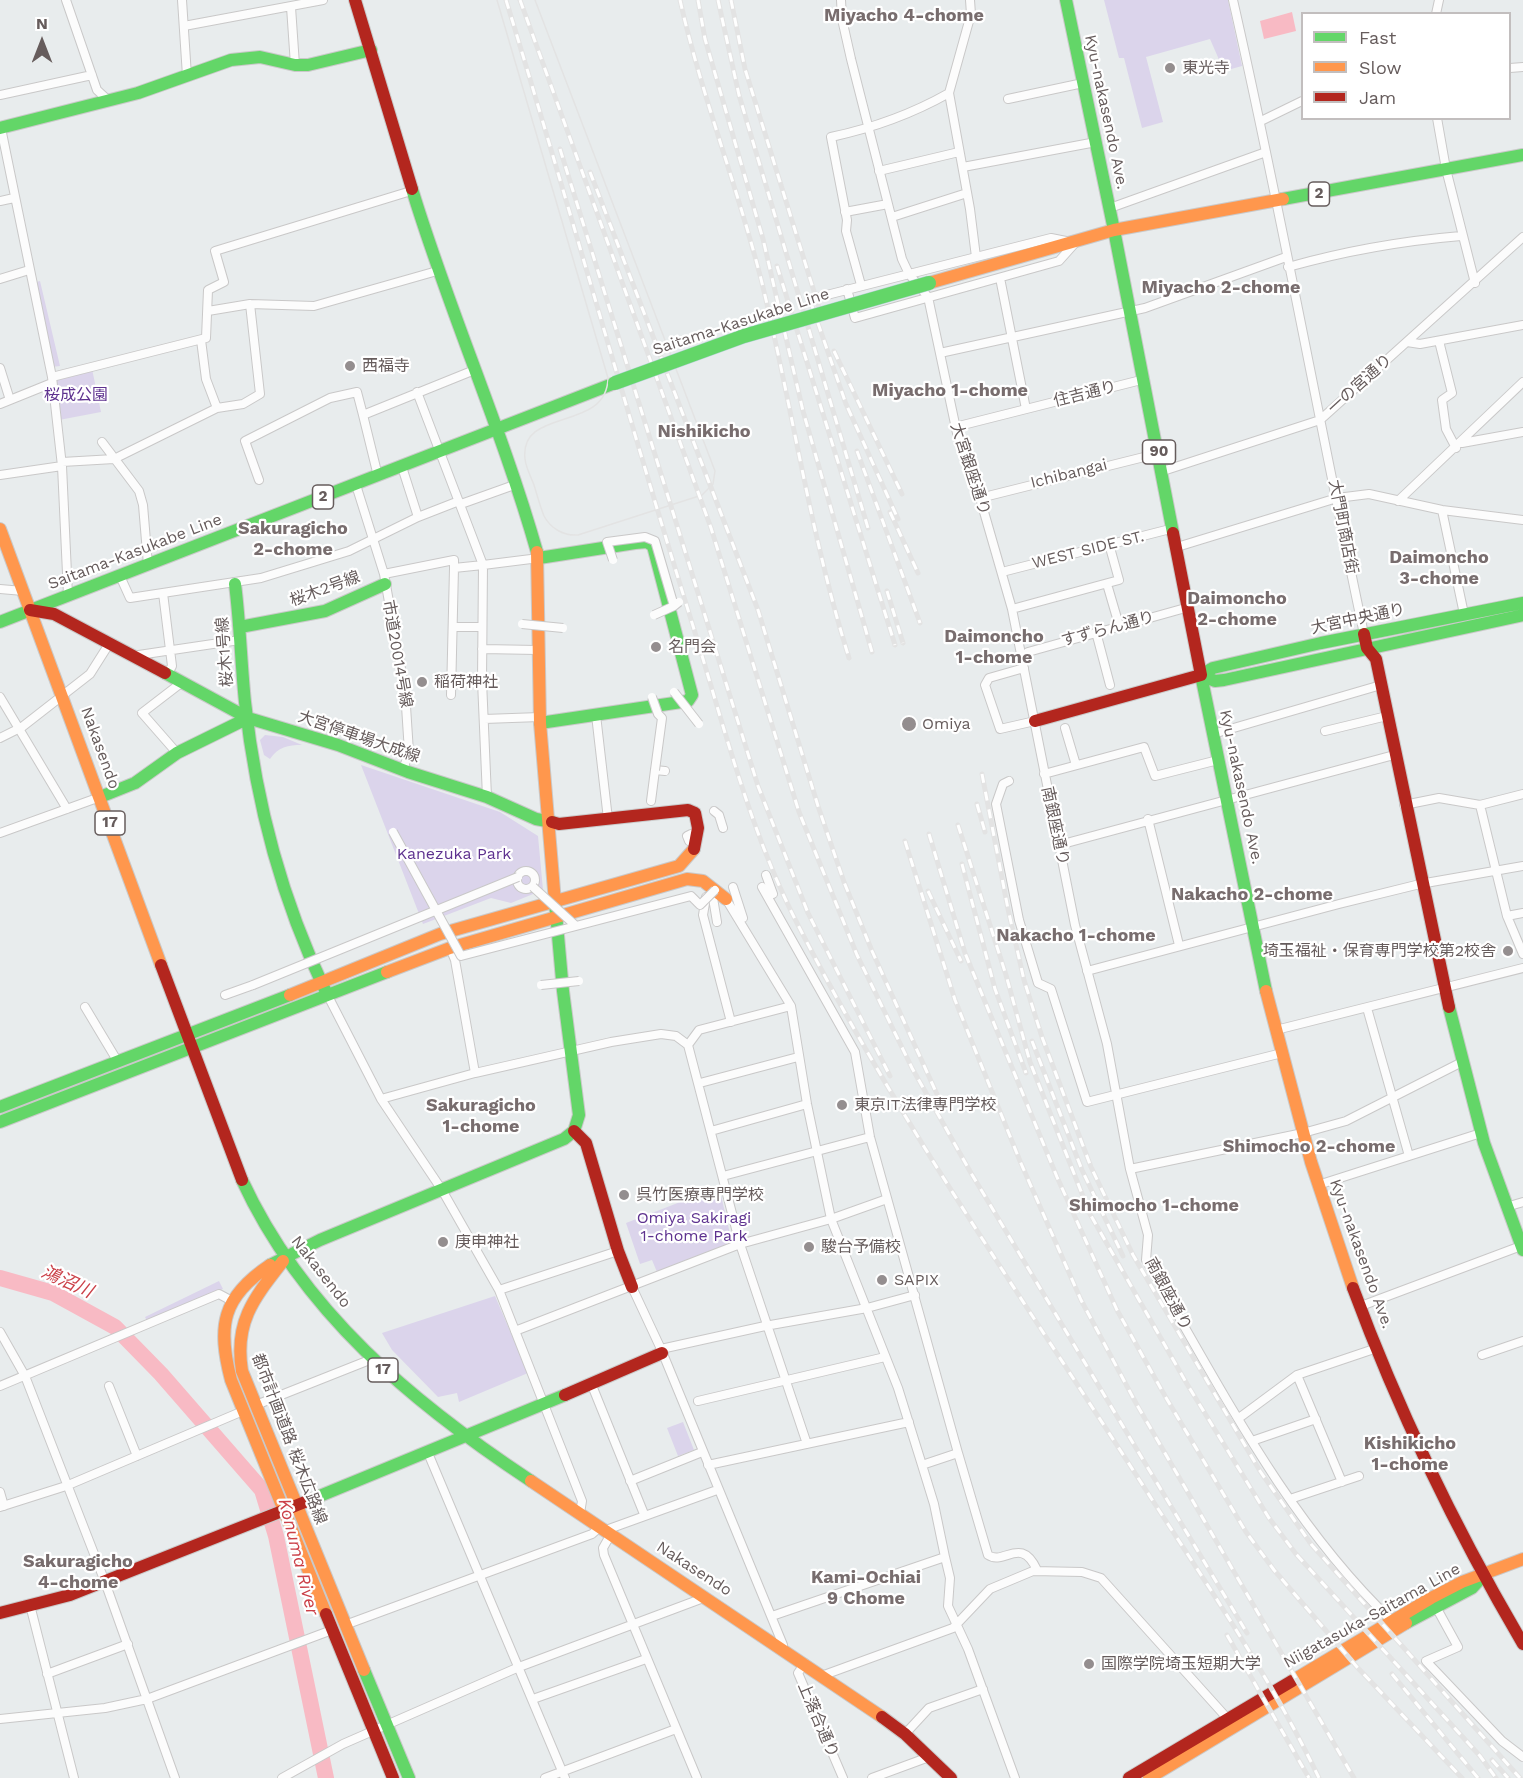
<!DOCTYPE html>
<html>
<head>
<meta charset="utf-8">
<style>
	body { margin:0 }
	#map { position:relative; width:1523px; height:1778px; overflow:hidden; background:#e8eced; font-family:"Work Sans",sans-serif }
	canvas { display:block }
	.legend { position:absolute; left:1301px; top:12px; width:210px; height:108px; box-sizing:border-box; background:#fff; border:2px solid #c2bebe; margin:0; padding:8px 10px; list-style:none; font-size:18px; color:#665c5c }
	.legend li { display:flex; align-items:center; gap:12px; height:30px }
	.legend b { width:30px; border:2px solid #c2bebe }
	.north { position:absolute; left:12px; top:12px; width:60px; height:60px; -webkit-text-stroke:4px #fff; paint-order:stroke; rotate:0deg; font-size:16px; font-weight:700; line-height:24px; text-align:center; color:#665c5c }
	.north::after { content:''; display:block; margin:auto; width:21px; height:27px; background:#665c5c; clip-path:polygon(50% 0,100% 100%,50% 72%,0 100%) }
</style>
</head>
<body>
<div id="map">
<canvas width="1523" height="1778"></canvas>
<ul class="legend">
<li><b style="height:8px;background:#63d668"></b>Fast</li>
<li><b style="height:8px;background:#ff974d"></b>Slow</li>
<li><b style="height:8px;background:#b3261e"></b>Jam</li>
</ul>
<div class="north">N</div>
</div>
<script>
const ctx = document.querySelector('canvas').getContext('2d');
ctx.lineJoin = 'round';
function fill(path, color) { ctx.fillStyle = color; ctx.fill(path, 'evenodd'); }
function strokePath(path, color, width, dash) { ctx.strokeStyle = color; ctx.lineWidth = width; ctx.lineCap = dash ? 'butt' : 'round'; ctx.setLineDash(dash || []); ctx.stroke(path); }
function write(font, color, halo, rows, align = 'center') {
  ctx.font = font + ' "Work Sans","Noto Sans JP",sans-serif'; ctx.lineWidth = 4.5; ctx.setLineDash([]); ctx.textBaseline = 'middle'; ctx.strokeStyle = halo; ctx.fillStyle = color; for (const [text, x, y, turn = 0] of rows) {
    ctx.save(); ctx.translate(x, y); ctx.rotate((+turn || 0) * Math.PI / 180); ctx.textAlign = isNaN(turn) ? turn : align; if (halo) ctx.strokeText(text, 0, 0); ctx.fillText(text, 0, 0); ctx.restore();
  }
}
fill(new Path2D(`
	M1104,0H1228L1242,66L1224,71L1210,39L1146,57L1163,122L1142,128L1124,58H1119Z
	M40,281L60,366L52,367L33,283Z
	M92,369L101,412L59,420L54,378Z
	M265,735L283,737L302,745C288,745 278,747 270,759L264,755L260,740Z
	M361,765L500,812L538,836L543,890L511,903L491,898L423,924Z
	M719,1187L731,1238L729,1244L657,1272L652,1260L640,1264L626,1223Z
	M219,1281L223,1289L147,1321L145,1317Z
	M495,1296L528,1373L459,1402L457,1393L438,1397L392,1350L382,1333Z
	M683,1422L694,1450L678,1456L667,1428Z`), '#dbd4eb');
fill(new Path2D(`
	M1292,12L1296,31L1264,39L1260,21Z`), '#f8bac4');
strokePath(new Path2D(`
	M0,1278L53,1293L115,1327L161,1374L262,1490L276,1536L326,1778`), '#f8bac4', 16);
const street = new Path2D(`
	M66,0L97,90L109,101
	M182,0L187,76
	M841,0L842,19L851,59L902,259L909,274L928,297L958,438L980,498L1012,609L1075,925L1107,1044L1130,1169L1148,1235L1146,1260C1219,1384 1286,1520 1392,1621
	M1233,0C1281,210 1319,423 1364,634
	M291,7L295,65
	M1436,14L1439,0
	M184,26L323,0
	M1510,68L1523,67
	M949,93L970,209L976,257
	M0,95L92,75
	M1008,99L1083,83
	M1437,118L1446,169L1475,283
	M1261,121L1302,101
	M1,128L52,377L62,466L68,595
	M963,167L1096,142
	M879,171L959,152
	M0,201L14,198
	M1110,208L1266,152
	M845,212L888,204
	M892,217L967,193
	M1288,267C1345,251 1401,241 1461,236
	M1000,278L1026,409
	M0,279L29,270
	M861,285L846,231L847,220L831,137C873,128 912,114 949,93L971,14L970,0
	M847,289L855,318L1059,261L1076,242
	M819,297L1051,238L1066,241
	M208,311L250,304L314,306L437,271
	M201,340L206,379L217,408L243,404L260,394L250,304
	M1439,341L1452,393L1442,400L1446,429L1456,448
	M1407,342L1420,344L1523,325
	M940,353L1145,308L1286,257
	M0,368L10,400
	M52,377L206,338L208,290L224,282L215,251L411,191
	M417,392L483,565L539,558
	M0,404L52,383
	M363,415L378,476
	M955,427L1145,379
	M102,442L139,491L143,505L148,565
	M1462,443L1523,432
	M62,462L114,459L217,408
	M402,467L418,517
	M1163,471L1320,420L1523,237
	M0,475L62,466
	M259,480L245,441L330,398L357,392L363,415L472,371
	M356,485L384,574L405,691L409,752L403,770
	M980,498L1160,453
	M1398,501L1523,382
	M461,504L517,484
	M1442,510L1464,614
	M1177,547L1337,498L1369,494L1442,510L1523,520
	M1002,572L1174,528
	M384,574L454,560V568L483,565L482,681L487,797
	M120,576L130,598L261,578L349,551L418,517L459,501
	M1107,584L1119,625
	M0,589L23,591
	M163,593L172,666L167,675
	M1012,609L1119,580L1109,544
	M453,627H482
	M1096,632L1110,685
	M482,649L537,650
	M1028,652L1189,607
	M132,656L233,641
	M1024,668L989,678L985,685L1000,729L1035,721
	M451,695L454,568
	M0,697L67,809
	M596,715L608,819
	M484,719L540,717
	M1065,728L1076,765
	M1325,731L1387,716
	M1213,734L1381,685
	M0,738L22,727L90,674L109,644
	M177,753L142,713L181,683
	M1044,774L1144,747L1155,776L1218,760
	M1009,781L1003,784L996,804L1019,920L1038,983L1051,989L1087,1102L1282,1053
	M651,801L655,770L665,771
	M1404,805L1439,798L1480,805L1523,794
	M1480,805L1507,916L1523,954
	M714,811L719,815L723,828
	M1148,819L1179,945
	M0,833L100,797
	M689,841L687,836L691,834
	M1059,845L1394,755
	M517 880a9 9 0 1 1 18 0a9 9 0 1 1-18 0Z
	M766,875L773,894
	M733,887L743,918
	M762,887L855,1052L870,1137L958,1453L922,1465L934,1504L945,1557L772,1616
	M712,892L717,922
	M706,897L703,915L731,1022
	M726,899L791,1006L807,1104L831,1219L898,1388L922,1465
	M1507,916L1523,913
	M450,948L455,960L475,1073
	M1087,971L1339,904L1420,884L1523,866
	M225,995L253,985
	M328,996L381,1099L442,1190L499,1290L582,1501L580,1513
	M791,1006L699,1030L688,1045L740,1244L807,1444
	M85,1007L118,1062
	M1367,1008L1409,1156
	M1276,1030L1523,968
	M700,1083L798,1057
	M381,1099L475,1073L611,1042L661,1034L676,1036L688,1045
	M711,1131L807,1104
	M1130,1169L1303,1133L1346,1121L1462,1062
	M723,1176L870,1137
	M1318,1185L1481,1133
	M1506,1207L1523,1202
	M632,1287L661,1349L783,1645
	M499,1290L618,1251
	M1361,1306L1521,1246
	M515,1331L740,1244L831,1219L887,1199
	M0,1332L25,1376L105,1582L175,1778
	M661,1349L765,1326L867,1308L915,1295
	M1482,1355L1523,1341
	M1297,1375L1342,1482
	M591,1383L644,1514
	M0,1386L219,1294L232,1301
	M109,1386L137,1456
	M698,1401L885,1357
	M256,1405L372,1359
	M1239,1418L1297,1375L1377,1348
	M1252,1441L1316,1419
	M428,1453L565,1778
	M958,1453L988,1555C1004,1566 1021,1535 1037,1570
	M708,1465L909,1422
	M630,1481L702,1452
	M0,1492L4,1506
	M1290,1499L1359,1476
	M0,1507L66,1486L243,1411
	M606,1530L717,1490
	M611,1534L603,1548L604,1555L697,1778
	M945,1557L950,1578L948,1606L968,1649L1015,1778
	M30,1605L74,1778
	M1436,1607L1458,1647L1426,1661L1502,1741L1523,1757
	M345,1625L592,1534L600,1527
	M805,1663L798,1673L843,1778
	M47,1674L128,1644
	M824,1675L953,1628L990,1589L1033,1571L1082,1572L1101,1578L1227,1718
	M533,1699L646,1659
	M0,1719L105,1708L147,1699L332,1630
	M905,1734L929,1708L983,1689
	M282,1778L343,1744L519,1667L706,1597
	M545,1778L676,1729
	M872,1778L929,1757`);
const fast = new Path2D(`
	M1066,0L1114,230
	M0,128L138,93L231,60L260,57L295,65H308L371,50
	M412,189C449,311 502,429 537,552
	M1283,199L1523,155
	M1114,230L1173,533
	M539,558L635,543L647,542L653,546L692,695L688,701L540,723
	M235,584C240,623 241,663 245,702C256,803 281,898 325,990
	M0,622L615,383
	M240,627L325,611L385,584
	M165,673L248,718L338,745L408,772L487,797L536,819L552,822
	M1201,675L1266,991
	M1201,675L1213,668L1321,643L1523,603
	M1201,675L1215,681L1224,680L1523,615
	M100,797L135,783L177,753L248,718
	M1449,1007L1484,1143L1523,1250
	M0,1107L290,995
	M0,1122L387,972
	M242,1180C303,1312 413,1403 531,1481
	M270,1265L320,1240L564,1139L574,1131L579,1115L563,991L555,902
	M310,1500L565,1395
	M1406,1623L1472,1588L1482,1577
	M364,1670L409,1778`);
const slow = new Path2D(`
	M929,283L1114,230L1283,199
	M0,529L161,965
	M537,552L540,723L555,902
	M387,972L450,948L687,879L703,881L726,899
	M1266,991L1311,1162L1353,1288
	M290,995L440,934L679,866L694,849
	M283,1261C254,1298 234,1322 242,1371L364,1670
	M270,1265C222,1297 217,1326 231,1380L326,1614
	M531,1481L882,1717
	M1292,1681L1431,1598L1462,1582L1523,1559
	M1149,1778L1406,1623`);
const jam = new Path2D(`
	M355,0L412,189
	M30,610L54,614L165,673
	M1364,634L1367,648L1376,659L1449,1007
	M1035,721L1201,675L1173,533
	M552,822L559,824L688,810L695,813L698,828L694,849
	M161,965L242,1180
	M574,1131L586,1143L618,1251L632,1287
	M1353,1288C1399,1412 1456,1530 1523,1644
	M565,1395L662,1353
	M0,1613L70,1595L310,1500
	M326,1614L393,1778
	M882,1717L905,1734L951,1778
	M1129,1778L1292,1681`);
strokePath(street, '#c9c8c8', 10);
strokePath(fast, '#cac9c9', 14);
strokePath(slow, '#cac9c9', 14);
strokePath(jam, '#cac9c9', 14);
strokePath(street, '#fcfcfc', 8);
strokePath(fast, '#63d668', 12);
strokePath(slow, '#ff974d', 12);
strokePath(jam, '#b3261e', 12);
strokePath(new Path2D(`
	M497,0L608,378C607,433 519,406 525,459C526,468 531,477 534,485C537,495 540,506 544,516C551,529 564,536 578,535L702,495L713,484L715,471L535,0`), '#e3e3e3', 1.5);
const rail = new Path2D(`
	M506,0C570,208 628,418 693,626C724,726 750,832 798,925C900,1125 1030,1309 1151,1498C1210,1589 1272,1680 1319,1778
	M520,0L711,528L799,812L857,955L912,1068L971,1173L1247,1633
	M680,0C701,94 737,185 761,279C792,405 810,534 849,658
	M698,0L705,39L763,239L803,411L872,652
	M718,0L739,95L868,528
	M731,0L745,69L821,314
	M560,149L758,786L808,913L890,1076
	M590,172L758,610L818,806L844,882L872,951L941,1103
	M777,266L895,645
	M812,306L846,404L898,519
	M834,351L902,494
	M857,451L920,623
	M890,512L918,573
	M887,591L903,643
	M982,774L1008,909L1024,980L1042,1037L1091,1167L1133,1255L1260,1471L1311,1544L1520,1778
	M977,804L985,832
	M958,825L1006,975L1030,1062L1090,1214L1187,1384L1269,1518L1296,1554L1480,1756L1496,1778
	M929,834L965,953L1057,1177L1117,1310L1165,1396L1246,1532L1274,1570L1357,1667L1462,1778
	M905,841L955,1000L1020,1161L1081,1300L1137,1405L1354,1778
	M962,864L995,989L1026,1073
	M928,891L961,961
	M1032,1041L1082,1170L1123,1256
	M1227,1635L1309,1778
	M1392,1674L1478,1778
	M1492,1760L1508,1778`);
strokePath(rail, '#e3e3e3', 5);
strokePath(rail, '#fff', 3, [9]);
const streetBridge = new Path2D(`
	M613,560L607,542L645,537L655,541L674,606L679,602
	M654,615L674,606
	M522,624L563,628
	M674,692L699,724
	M652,697L658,714L662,718L655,770
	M393,832L461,956L576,926
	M533,887L576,926L691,896L700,905L715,890
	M253,985L518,877
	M541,985L579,981`);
const fastBridge = new Path2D(`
	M615,383L744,336L929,283`);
strokePath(streetBridge, '#c9c8c8', 10, []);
strokePath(fastBridge, '#b4d1d6', 15, []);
strokePath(streetBridge, '#fcfcfc', 8);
strokePath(fastBridge, '#63d668', 14);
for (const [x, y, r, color] of [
	[1170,68,6,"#948e8f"],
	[350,366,6,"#948e8f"],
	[656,647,6,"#948e8f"],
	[422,682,6,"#948e8f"],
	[909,724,8,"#948e8f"],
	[1508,951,6,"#948e8f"],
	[842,1105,6,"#948e8f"],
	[624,1195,6,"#948e8f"],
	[443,1242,6,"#948e8f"],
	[809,1247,6,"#948e8f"],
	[882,1280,6,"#948e8f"],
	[1089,1664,6,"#948e8f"]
]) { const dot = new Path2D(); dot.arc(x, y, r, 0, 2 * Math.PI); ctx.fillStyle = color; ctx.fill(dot); strokePath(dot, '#fff', 2); }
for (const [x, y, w] of [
	[1319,194,21],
	[1159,452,33],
	[323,497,21],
	[110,823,30],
	[383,1370,30]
]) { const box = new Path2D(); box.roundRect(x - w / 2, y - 12, w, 24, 4.5); ctx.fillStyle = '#fff'; ctx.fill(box); strokePath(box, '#665c5c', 1.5); }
write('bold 15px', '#665c5c', null, [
	["2",1319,194],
	["90",1159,452],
	["2",323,497],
	["17",110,823],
	["17",383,1370]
]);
write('16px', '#665c5c', '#fff', [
	["東光寺",1182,68],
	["西福寺",362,366],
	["名門会",668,647],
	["稲荷神社",434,682],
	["Omiya",922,724],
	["埼玉福祉・保育専門学校第2校舎",1496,951,"right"],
	["東京IT法律専門学校",854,1105],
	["呉竹医療専門学校",636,1195],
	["庚申神社",455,1242],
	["駿台予備校",821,1247],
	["SAPIX",894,1280],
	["国際学院埼玉短期大学",1101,1664]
], 'left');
write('16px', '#665c5c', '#fff', [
	["Kyu-nakasendo Ave.",1106,112,78],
	["Saitama-Kasukabe Line",741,322,-18],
	["一の宮通り",1360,384,-42],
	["住吉通り",1085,394,-14],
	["大宮銀座通り",970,469,72],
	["Ichibangai",1069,474,-14],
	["大門町商店街",1343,527,79],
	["WEST SIDE ST.",1088,550,-14],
	["Saitama-Kasukabe Line",135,552,-21],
	["桜木2号線",325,589,-20],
	["大宮中央通り",1358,619,-12],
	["すずらん通り",1108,629,-15],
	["桜木1号線",225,652,-94],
	["市道20014号線",397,654,80],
	["大宮停車場大成線",359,737,19],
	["Nakasendo",100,748,70],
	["Kyu-nakasendo Ave.",1241,787,78],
	["南銀座通り",1055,826,78],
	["Kyu-nakasendo Ave.",1361,1254,70],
	["Nakasendo",321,1272,52],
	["南銀座通り",1168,1294,62],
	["都市計画道路 桜木広路線",289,1439,69],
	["Nakasendo",694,1569,33],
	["Niigatasuka-Saitama Line",1372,1616,-29],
	["上落合通り",818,1720,67]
]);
write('16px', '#5e328f', '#fff', [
	["桜成公園",76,395],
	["Kanezuka Park",454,854],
	["Omiya Sakiragi",694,1218],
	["1-chome Park",694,1236]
]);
write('bold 18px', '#786d6e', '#fff', [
	["Miyacho 4-chome",904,16],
	["Miyacho 2-chome",1221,288],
	["Miyacho 1-chome",950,391],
	["Nishikicho",704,432],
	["Sakuragicho",293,529],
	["2-chome",293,550],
	["Daimoncho",1439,558],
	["3-chome",1439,579],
	["Daimoncho",1237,599],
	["2-chome",1237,620],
	["Daimoncho",994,637],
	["1-chome",994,658],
	["Nakacho 2-chome",1252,895],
	["Nakacho 1-chome",1076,936],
	["Sakuragicho",481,1106],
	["1-chome",481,1127],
	["Shimocho 2-chome",1309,1147],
	["Shimocho 1-chome",1154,1206],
	["Kishikicho",1410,1444],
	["1-chome",1410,1465],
	["Sakuragicho",78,1562],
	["4-chome",78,1583],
	["Kami-Ochiai",866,1578],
	["9 Chome",866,1599]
]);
write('italic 18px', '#cb4048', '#fff', [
	["鴻沼川",67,1282,24],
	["Konuma River",298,1557,76]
]);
</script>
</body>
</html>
